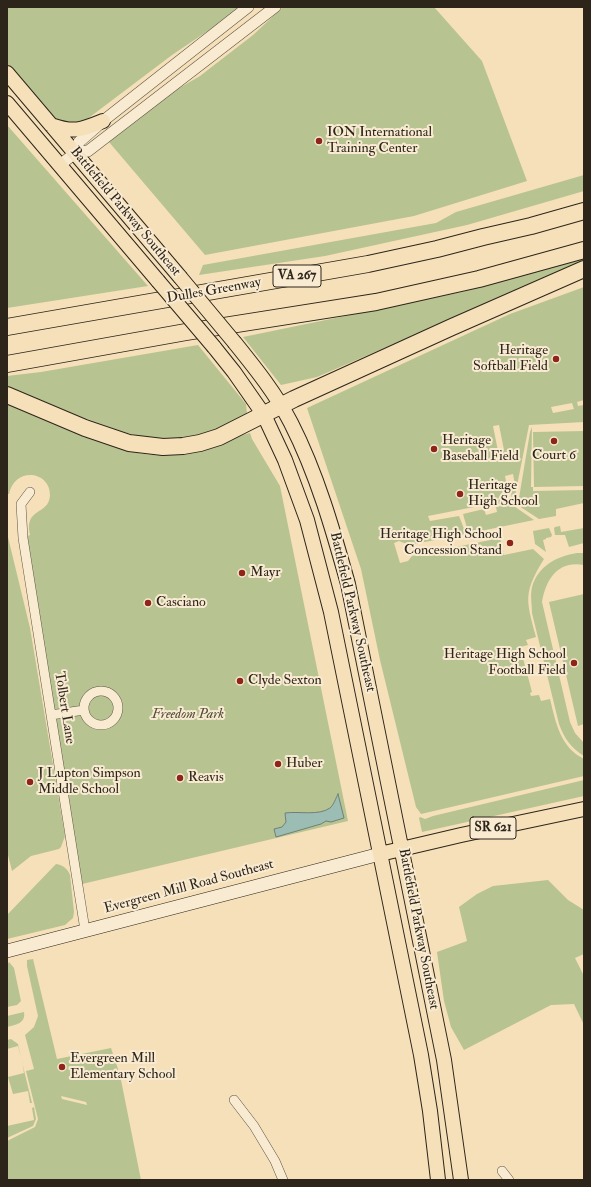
<!DOCTYPE html>
<html>
<head>
<meta charset="utf-8">
<style>
	body { margin:0 }
	#map { position:relative; width:591px; height:1187px; overflow:hidden; background:#f5e0b9; font-family:"IM FELL Double Pica",serif }
	canvas { display:block }
	.frame { position:absolute; inset:0; border:8px solid #2e251a; pointer-events:none }
</style>
</head>
<body>
<div id="map">
<canvas width="591" height="1187"></canvas>
<div class="frame"></div>
</div>
<script>
const ctx = document.querySelector('canvas').getContext('2d');
ctx.lineJoin = 'round';
function fill(path, color) { ctx.fillStyle = color; ctx.fill(path, 'evenodd'); }
function strokePath(path, color, width, dash) { ctx.strokeStyle = color; ctx.lineWidth = width; ctx.lineCap = dash ? 'butt' : 'round'; ctx.setLineDash(dash || []); ctx.stroke(path); }
function write(font, color, halo, rows, align = 'center') {
  ctx.font = font + ' "IM FELL Double Pica",serif'; ctx.lineWidth = 4; ctx.setLineDash([]); ctx.textBaseline = 'middle'; ctx.strokeStyle = halo; ctx.fillStyle = color; for (const [text, x, y, turn = 0] of rows) {
    ctx.save(); ctx.translate(x, y); ctx.rotate((+turn || 0) * Math.PI / 180); ctx.textAlign = isNaN(turn) ? turn : align; if (halo) ctx.strokeText(text, 0, 0); ctx.fillText(text, 0, 0); ctx.restore();
  }
}
fill(new Path2D(`
	M7,7H242L227,18L172,55L82,123L75,125L58,121L38,102L7,65Z
	M283,7H434L482,61L527,181L414,216L205,255L109,142L169,94L200,76L253,35Z
	M7,125L148,286L7,308Z
	M584,175V191L467,225L325,256L199,275L203,265L436,223L456,212Z
	M584,258V262L317,377L281,385L243,337L462,292Z
	M584,287V400L577,402L578,406L584,405V422L529,425L514,501L512,499L510,487L515,485L513,474L505,476L510,502L484,507V505L428,516L430,521L459,516L466,534L409,545L399,541L394,543L400,563L408,561L412,556L500,538L504,555L533,549L544,559C523,593 526,600 536,637L526,640L528,645L520,647L532,692L530,693L531,696L539,695L541,701L550,699C556,723 560,747 584,759V776L421,814L416,807L380,660L361,569L307,408L510,314ZM572,403L574,409L553,413L551,407ZM499,425L504,450L498,451L493,426ZM506,487L503,493L508,496L504,502L500,499L495,503Z
	M198,345L246,404L247,414L202,436L177,439L150,438L127,433L7,391V376L41,372Z
	M7,403C29,411 51,419 72,428C104,442 135,458 171,455C188,453 206,449 221,443C231,440 240,435 250,433L252,439L280,486L348,821L78,885L23,538L30,535C24,507 48,516 50,496C51,471 15,466 9,494H7Z
	M532,427L531,487H533V491L584,490V503L556,509V516L539,519L519,506L518,504L530,432Z
	M584,431V486L534,487L533,432Z
	M511,504L534,520L471,533L467,528L463,514L484,509L486,515L497,512L496,507Z
	M560,526L561,532L584,528V543L569,547L565,535H555L554,528L555,527Z
	M549,528L552,535L551,537L546,538V539L543,540L546,552L535,544L533,531Z
	M7,533L30,628L65,836L61,847L59,849L31,856L12,871L7,851Z
	M577,553H584V565C558,560 546,579 542,602L570,722L575,733L584,743V756C571,748 564,738 559,724L532,613C532,604 530,596 532,587C538,566 557,556 577,553Z
	M584,594V724L578,726L549,602Z
	M584,780V796L422,832L419,818L420,817L425,819L433,816Z
	M56,864C63,865 68,869 70,875L74,912L73,918L65,925L7,939V915Z
	M548,880L568,900L584,910V954L575,958L584,976V1025L574,1004L551,1005L464,1050L451,1027L444,1001L437,952L467,941L459,907L477,894L493,886Z
	M33,959L57,1059L111,1048L120,1075L141,1180H7V1141L35,1127L38,1119L26,1071L34,1069L25,1035L34,1027L38,1016L27,966V960ZM60,1093L61,1096L86,1102L87,1105L62,1099Z
	M9,962L14,968L21,1001L17,1005L7,1007V965Z
	M24,1012C26,1023 16,1025 7,1027V1016Z
	M11,1039L18,1044L21,1057L18,1046L7,1049V1040Z
	M22,1061V1062L32,1103H30L28,1091L13,1094L8,1077L24,1073Z
	M34,1107L36,1119L33,1126L7,1138V1126L34,1120L32,1108Z`), '#b8c392');
const water = new Path2D(`
	M338,794L344,818L331,822L326,821L321,824L276,837L274,829L282,827L286,822L285,813C298,811 319,816 330,808C333,806 336,798 338,794Z`);
fill(water, '#9cbdb3');
strokePath(water, '#708076', 1);
const minor = new Path2D(`
	M30,492L21,504L23,538L85,930
	M84 708a17 17 0 1 1 34 0a17 17 0 1 1-34 0Z
	M51,715L84,710
	M234,1100L254,1126L275,1161L283,1180
	M502,1171L509,1180`);
const tertiary = new Path2D(`
	M75,153L79,142L103,121L248,7
	M60,165L75,153L88,151L275,7`);
const secondary = new Path2D(`
	M7,951L380,854`);
const primary = new Path2D(`
	M7,73L180,277
	M7,103L158,281
	M51,125C74,133 81,130 103,121
	M235,343C256,369 276,394 291,423C317,474 333,530 348,584L444,1060L461,1180
	M214,347L234,372L264,415L285,460L307,520L331,612L421,1055L430,1111L438,1180
	M380,854L461,835L584,809`);
const motorway = new Path2D(`
	M7,327L368,264L437,249L483,237L531,226L584,211
	M7,364L186,332L376,302L479,279L584,250
	M7,395L85,428L129,443L163,447L183,446L200,443L219,437L294,399L452,327L584,269`);
strokePath(minor, '#605442', 10);
strokePath(tertiary, '#605442', 12);
strokePath(secondary, '#2e251a', 14);
strokePath(primary, '#2e251a', 16);
strokePath(motorway, '#2e251a', 18);
strokePath(minor, '#f8ebd2', 9);
strokePath(tertiary, '#f8ebd2', 11);
strokePath(secondary, '#f8ebd2', 13);
strokePath(primary, '#f5e0b9', 14);
strokePath(motorway, '#f5e0b9', 16);
const primaryBridge = new Path2D(`
	M180,277L235,343
	M158,281L214,347`);
strokePath(primaryBridge, '#2e251a', 16, []);
strokePath(primaryBridge, '#f5e0b9', 14);
for (const [x, y, r, color] of [
	[319,141,4,"#8f2418"],
	[556,359,4,"#8f2418"],
	[554,441,4,"#8f2418"],
	[434,449,4,"#8f2418"],
	[460,494,4,"#8f2418"],
	[510,543,4,"#8f2418"],
	[242,573,4,"#8f2418"],
	[148,603,4,"#8f2418"],
	[574,663,4,"#8f2418"],
	[240,681,4,"#8f2418"],
	[278,764,4,"#8f2418"],
	[180,778,4,"#8f2418"],
	[30,782,4,"#8f2418"],
	[62,1067,4,"#8f2418"]
]) { const dot = new Path2D(); dot.arc(x, y, r, 0, 2 * Math.PI); ctx.fillStyle = color; ctx.fill(dot); strokePath(dot, '#f8ebd2', 1.5); }
for (const [x, y, w] of [
	[297,276,48],
	[493,828,46]
]) { const box = new Path2D(); box.roundRect(x - w / 2, y - 11, w, 22, 3); ctx.fillStyle = '#f8ebd2'; ctx.fill(box); strokePath(box, '#2e251a', 1); }
write('bold 13px', '#2e251a', null, [
	["VA 267",297,276],
	["SR 621",493,828]
]);
write('14px', '#2e251a', '#f8ebd2', [
	["ION International",327,133],
	["Training Center",327,149],
	["Heritage",548,351,"right"],
	["Softball Field",548,367,"right"],
	["Heritage",442,441],
	["Baseball Field",442,457],
	["Court 6",554,456,"center"],
	["Heritage",468,486],
	["High School",468,502],
	["Heritage High School",502,535,"right"],
	["Concession Stand",502,551,"right"],
	["Mayr",250,573],
	["Casciano",156,603],
	["Heritage High School",566,655,"right"],
	["Football Field",566,671,"right"],
	["Clyde Sexton",248,681],
	["Huber",286,764],
	["J Lupton Simpson",38,774],
	["Middle School",38,790],
	["Reavis",188,778],
	["Evergreen Mill",70,1059],
	["Elementary School",70,1075]
], 'left');
write('14px', '#2e251a', '#f8ebd2', [
	["Battlefield Parkway Southeast",125,212,50],
	["Dulles Greenway",214,291,-10],
	["Battlefield Parkway Southeast",352,612,77],
	["Tolbert Lane",64,708,81],
	["Evergreen Mill Road Southeast",189,887,-15],
	["Battlefield Parkway Southeast",418,929,79]
]);
write('italic 14px', '#504c38', '#f8ebd2', [
	["Freedom Park",188,715]
]);
</script>
</body>
</html>
